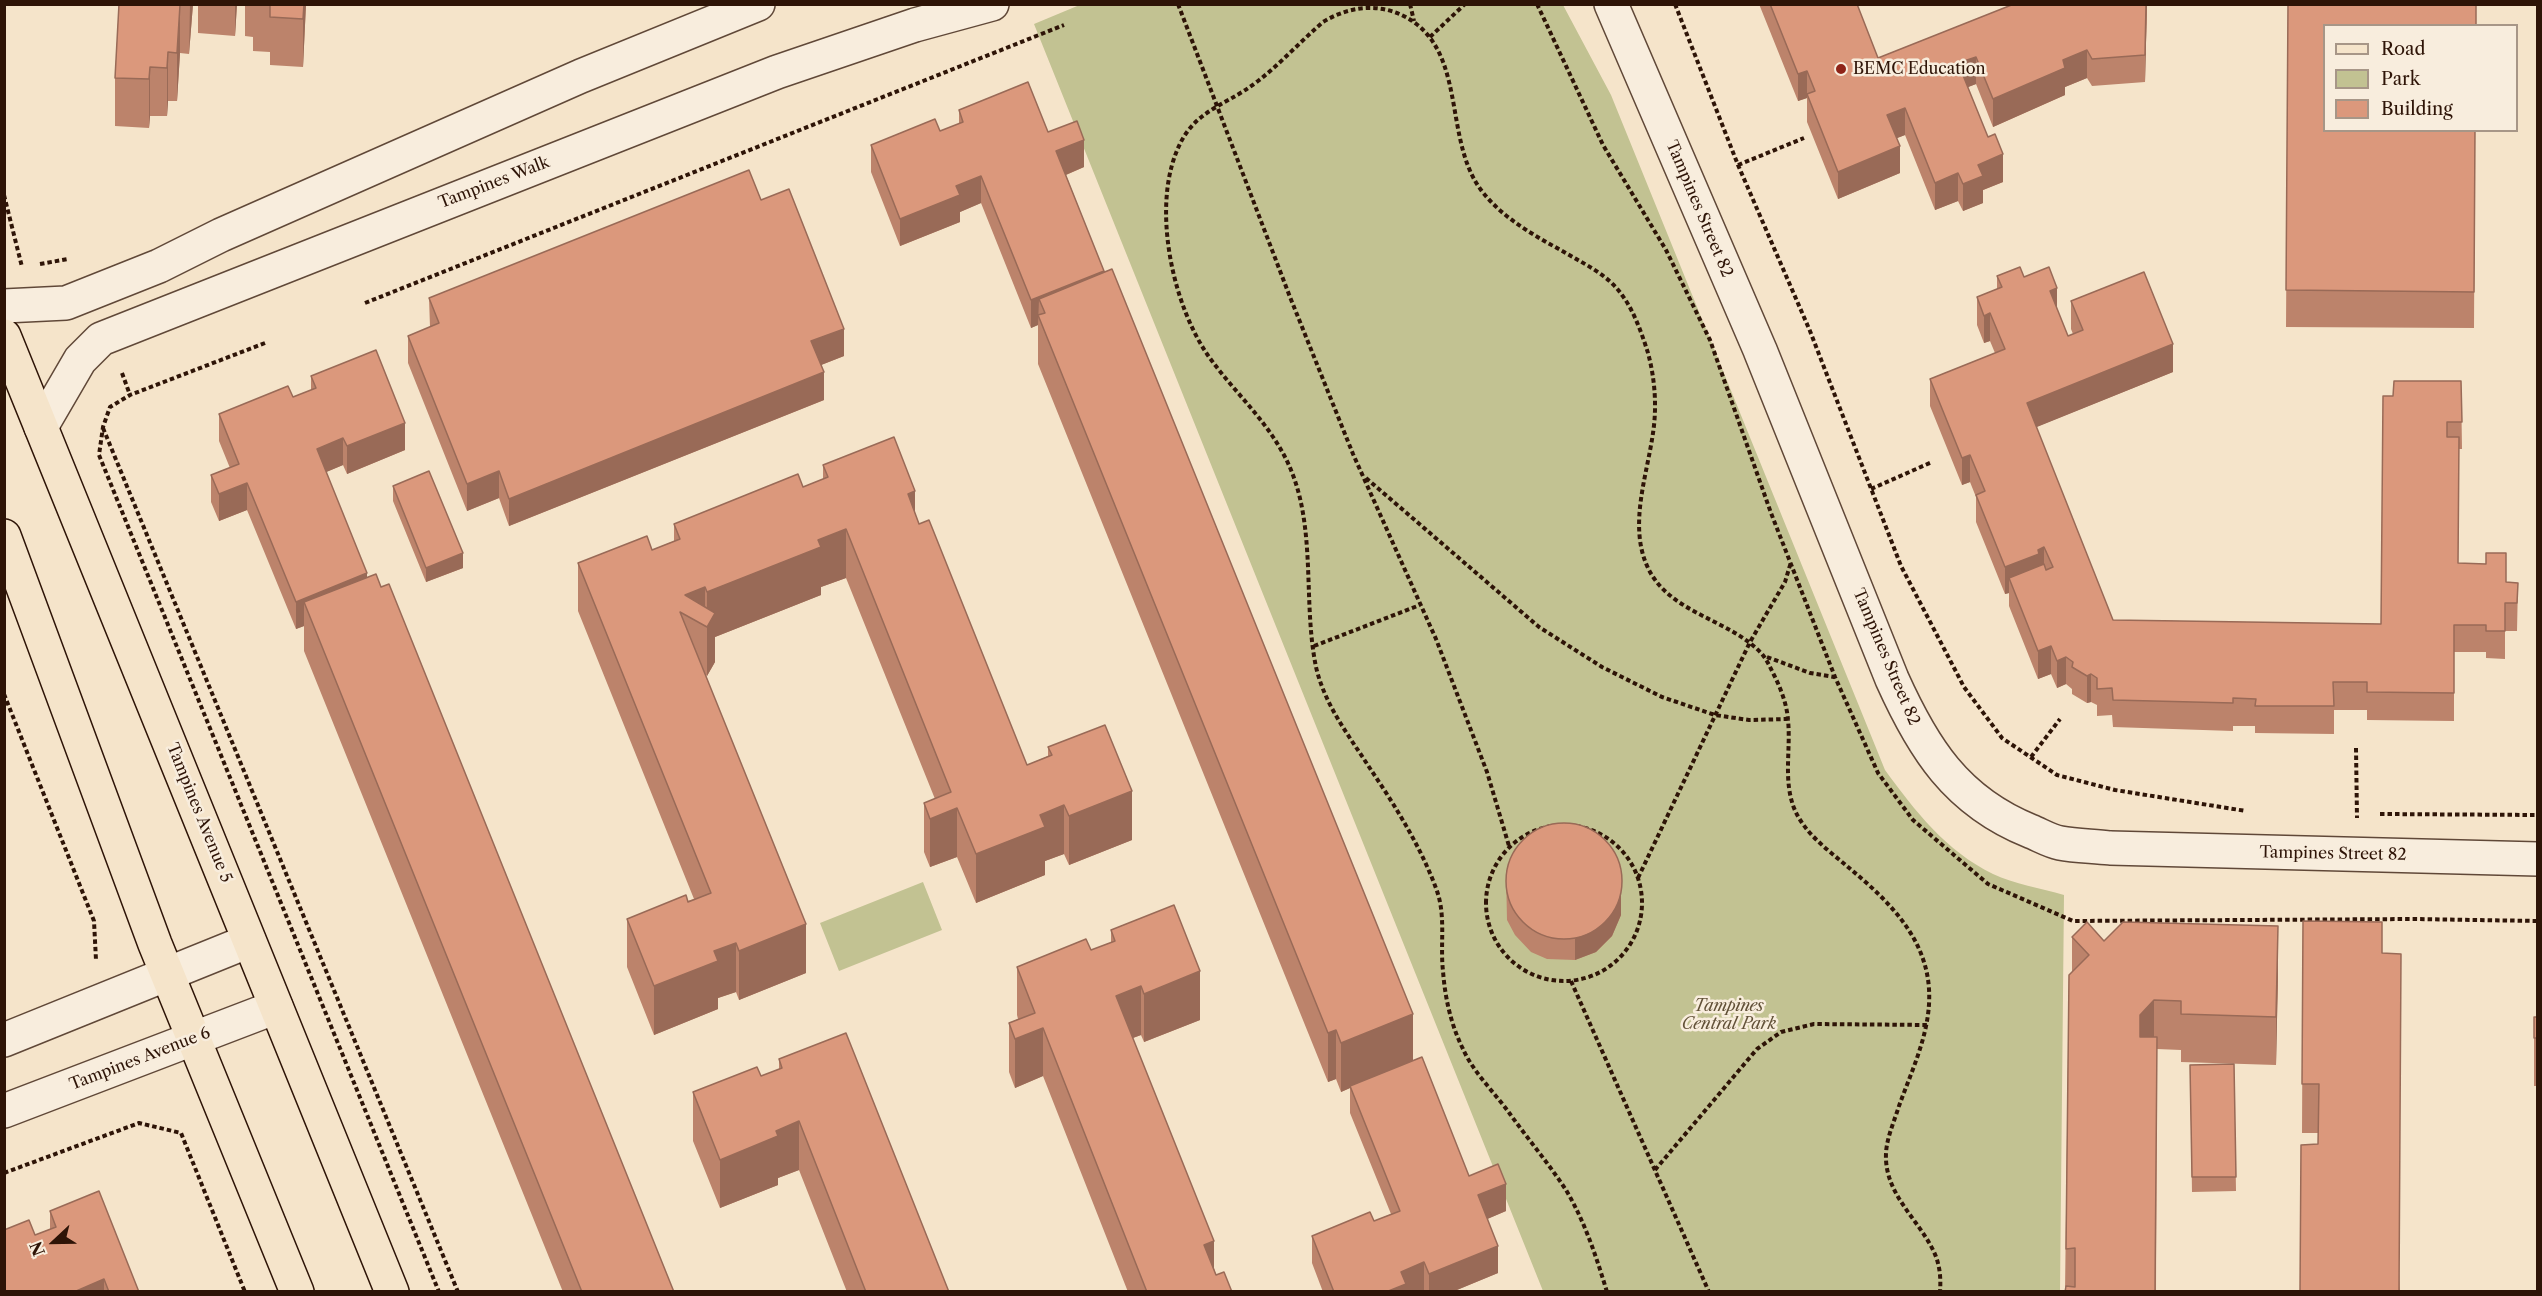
<!DOCTYPE html>
<html>
<head>
<meta charset="utf-8">
<style>
	body { margin:0 }
	#map { position:relative; width:2542px; height:1296px; overflow:hidden; background:#f5e4ca; font-family:"Libre Caslon Text",serif }
	canvas { display:block }
	.frame { position:absolute; inset:0; border:6px solid #2e1407; pointer-events:none }
	.legend { position:absolute; left:2323px; top:24px; width:195px; height:108px; box-sizing:border-box; background:#f8eddd; border:2px solid #a79687; margin:0; padding:8px 10px; list-style:none; font-size:18px; color:#2e1407 }
	.legend li { display:flex; align-items:center; gap:12px; height:30px }
	.legend b { width:30px; border:2px solid #a79687 }
	.north { position:absolute; left:24px; top:1212px; width:60px; height:60px; -webkit-text-stroke:4px #f8eddd; paint-order:stroke; rotate:248deg; font-size:16px; font-weight:700; line-height:24px; text-align:center; color:#2e1407 }
	.north::after { content:''; display:block; margin:auto; width:21px; height:27px; background:#2e1407; clip-path:polygon(50% 0,100% 100%,50% 72%,0 100%) }
</style>
</head>
<body>
<div id="map">
<canvas width="2542" height="1296"></canvas>
<div class="frame"></div>
<ul class="legend">
<li><b style="height:8px;background:#f5e4ca"></b>Road</li>
<li><b style="height:16px;background:#c2c292"></b>Park</li>
<li><b style="height:16px;background:#db987c"></b>Building</li>
</ul>
<div class="north">N</div>
</div>
<script>
const ctx = document.querySelector('canvas').getContext('2d');
ctx.lineJoin = 'round';
function fill(path, color) { ctx.fillStyle = color; ctx.fill(path, 'evenodd'); }
function strokePath(path, color, width, dash) { ctx.strokeStyle = color; ctx.lineWidth = width; ctx.lineCap = dash ? 'butt' : 'round'; ctx.setLineDash(dash || []); ctx.stroke(path); }
function write(font, color, halo, rows, align = 'center') {
  ctx.font = font + ' "Libre Caslon Text",serif'; ctx.lineWidth = 5; ctx.setLineDash([]); ctx.textBaseline = 'middle'; ctx.strokeStyle = halo; ctx.fillStyle = color; for (const [text, x, y, turn = 0] of rows) {
    ctx.save(); ctx.translate(x, y); ctx.rotate((+turn || 0) * Math.PI / 180); ctx.textAlign = isNaN(turn) ? turn : align; if (halo) ctx.strokeText(text, 0, 0); ctx.fillText(text, 0, 0); ctx.restore();
  }
}
fill(new Path2D(`
	M1082,4L1563,5L1611,95L1885,770C1915,811 1946,851 1993,874C2014,884 2041,888 2064,895L2060,1291H1543L1034,24Z
	M923,882L942,930L839,971L820,923Z`), '#c2c292');
const minor = new Path2D(`
	M1611,4L1760,350L1892,679C1923,748 1956,801 2030,831C2040,835 2050,841 2060,843C2076,846 2094,846 2110,848L2538,859
	M4,306L66,303L159,266L221,235L581,76L758,4
	M41,427L80,360L101,339L777,72L915,25L992,4
	M4,1040L249,941
	M4,1111L276,1007`);
const major = new Path2D(`
	M4,336L392,1292
	M4,536L155,944L297,1292`);
strokePath(minor, '#604838', 36);
strokePath(major, '#2e1407', 36);
strokePath(new Path2D(`
	M1178,4L1290,297L1353,454L1436,639L1487,772L1509,846
	M1410,4L1414,21
	M1537,4L1603,145L1666,250L1710,340L1771,513L1835,677L1878,773L1913,820L1988,884L2073,921L2414,919L2538,921
	M1675,4L1738,165L1810,331L1901,566L1964,687L2002,738L2057,775L2115,790L2246,811
	M1430,37L1465,4
	M1738,165L1804,138
	M4,195L22,267
	M40,264L68,259
	M365,303L1064,25
	M265,343L130,395L110,407L103,427L99,455L439,1292
	M122,373L130,395
	M103,428L458,1292
	M1366,478L1539,627L1602,667L1662,697L1715,715L1749,720L1788,719
	M1871,489L1932,462
	M1314,646L1420,605
	M1767,657L1810,673L1834,677
	M4,694L94,921L96,960
	M2356,748L2357,818
	M2031,757L2060,719
	M2380,814L2538,815
	M1486 903a78 78 0 1 1 156 0a78 78 0 1 1-156 0Z
	M1638,878L1750,642L1785,582L1791,562
	M1571,981L1709,1292
	M1655,1170L1757,1049L1781,1032L1814,1024L1928,1025
	M4,1173L139,1123L181,1133L245,1292
	M1607,1292C1596,1256 1585,1222 1566,1190C1549,1164 1528,1139 1510,1114C1495,1093 1473,1072 1463,1049C1451,1025 1445,998 1443,971C1440,945 1446,917 1437,891C1422,849 1396,807 1371,770C1350,737 1325,706 1316,667C1302,599 1318,523 1286,459C1266,419 1232,390 1207,354C1174,305 1156,222 1172,165C1188,109 1219,111 1258,81C1281,63 1301,41 1323,22C1354,3 1391,2 1420,27C1464,66 1446,143 1481,190C1506,223 1544,240 1578,260C1594,269 1611,279 1622,295C1634,311 1642,334 1648,353C1655,379 1657,407 1653,433C1647,476 1628,526 1648,568C1670,614 1730,619 1762,654C1767,660 1770,667 1774,675C1781,689 1787,705 1788,720C1791,750 1783,779 1794,808C1804,833 1828,850 1848,867C1878,892 1910,921 1923,959C1941,1011 1916,1059 1899,1106C1894,1122 1887,1137 1886,1153C1884,1194 1918,1218 1934,1252C1940,1265 1941,1278 1940,1292`), '#2e1407', 4, [4.5, 3]);
strokePath(minor, '#f8eddd', 33);
strokePath(major, '#f5e4ca', 33);
fill(new Path2D(`
	M119,4H193L189,54L180,53L177,101H168L167,116H150L149,128L115,126V78Z
	M198,4H237L235,36L198,33Z
	M245,4H306L303,67L270,65V52L253,51V37L245,36Z
	M1759,4H1857L1878,58L2014,4H2147L2145,82L2092,86L2087,78L2065,87V95L1993,127L1976,84L1968,87L2003,182L1983,190V203L1963,211L1958,201L1935,210L1905,135L1897,138L1900,173L1838,199L1807,122V98L1798,101Z
	M2288,4L2475,130L2474,328L2286,327Z
	M959,110L1048,132L1084,167L1066,175L1413,1061L1469,1176L1506,1211L1487,1219L1498,1273L1452,1292H1425L1424,1290L1419,1292H1323L1312,1263V1236L1374,1221L1391,1214L1350,1113V1088L1341,1092L1336,1079L1328,1082L1038,364V325L1031,328L981,203L960,212V222L900,246L871,172V145L940,131L959,124Z
	M761,200L844,356L821,365L824,400L509,526L499,498L467,511L408,363V336L430,327L429,298Z
	M1997,276L2024,277L2057,310L2068,336L2073,334L2071,329V301L2173,372L2036,427L2113,620L2381,624L2393,396L2461,381L2462,449H2459L2458,563L2506,582L2518,583L2517,631H2505V659L2486,658V652H2454V721L2367,720V710H2334V734L2255,733V726H2233V731L2113,727L2112,715L2097,716V705L2091,702L2087,703L2072,694V689L2066,684L2057,688L2051,674L2038,679L2009,606V593L2005,594L1976,522V497L1970,482L1962,485L1930,406V379L1995,353L1990,341L1984,343L1977,325V297L1997,289Z
	M311,376L405,450L347,474L343,465L326,472L367,577L674,1292H563L304,651V626L296,629L247,510L219,521L211,502V475L230,468L219,441V414L293,397L311,390Z
	M823,465L915,514L1027,765L1048,756V747L1132,840L1069,865L1064,854L1045,861V875L976,903L957,857L930,867L924,852V803L935,799L846,578L821,587V595L715,637V662L707,676L706,675L806,973L739,1000L736,992L718,998V1009L654,1035L627,967V919L694,899L578,611V563L652,550L674,541V524L803,487L823,479Z
	M393,486L463,568L426,582L393,501Z
	M1506,870L1621,915L1612,936L1596,952L1575,960L1547,959L1531,952L1515,935L1507,920Z
	M2303,921L2382,953L2400,1292L2318,1144V1133H2302Z
	M1111,930L1200,1020L1144,1042L1141,1035L1133,1038L1214,1268L1216,1275L1232,1292H1128L1043,1076L1015,1088L1009,1072V1023L1018,1019L1017,1015V967L1091,950L1111,943Z
	M2072,937L2104,941L2278,974L2276,1065L2181,1062V1050L2157,1049L2156,1292H2065L2069,975L2072,972Z
	M2534,1017H2538V1086H2534Z
	M779,1059L949,1292H847L799,1170L778,1178V1185L720,1208L693,1141V1092L761,1076L779,1069Z
	M2234,1064L2236,1191L2192,1192L2190,1065Z
	M50,1211L139,1292H4L35,1235L50,1229Z`), '#bc836b');
fill(new Path2D(`
	M190,4H193L189,54Z
	M235,4H237L235,36Z
	M304,4H306L303,67V19Z
	M2146,4H2147L2145,82V55Z
	M180,5V53L177,101V53Z
	M2087,50V78L2065,87V95L1993,127V99L2063,60Z
	M168,52V101L167,116V68Z
	M1976,57V84L1958,91V63Z
	M150,67V116L149,128V79Z
	M1807,71V98L1798,101V74Z
	M1905,108V135L1887,142V115Z
	M1084,140V167L1056,179V151Z
	M1900,146V173L1838,199V172Z
	M2003,154V182L1983,190V203L1963,211V184L1978,165Z
	M1958,173V201L1935,210V183Z
	M981,176V203L960,212V222L900,246V219L956,186Z
	M1104,271V298L1045,313L1039,299L1038,325L1031,328V300Z
	M2057,288V315L2050,291Z
	M1990,313V341L1984,343V316Z
	M844,329V356L811,369V341Z
	M2173,344V372L2027,431V403Z
	M824,372V400L509,526V499Z
	M405,423V450L347,474V446Z
	M343,438V465L317,476V449Z
	M1970,455V482L1962,485V458Z
	M499,471V498L467,511V484Z
	M247,483V510L219,521V494Z
	M915,491V539L908,494Z
	M846,529V578L821,587V595L715,637V662L707,676V592L818,540Z
	M2044,547V574L2009,578V593L2005,594V567Z
	M463,553V568L426,582V568Z
	M367,573V601L304,602V626L296,629V602Z
	M705,587V626L685,595Z
	M2051,646V674L2038,679V651Z
	M2066,657V684L2057,688V661Z
	M2091,674V702L2087,703V676Z
	M1132,791V840L1069,865V816Z
	M1064,805V854L1045,861V875L976,903V854L1040,815Z
	M957,808V857L930,867V819Z
	M1621,893V915L1612,936L1596,952L1575,960V939Z
	M806,924V973L739,1000V951Z
	M2278,926V974L2276,1065V1017Z
	M736,943V992L718,998V1009L654,1035V986L714,951Z
	M1200,971V1020L1144,1042V994Z
	M1141,986V1035L1116,1044V996Z
	M2154,1000V1049L2140,1063V1015Z
	M1413,1014V1063L1350,1086V1088L1341,1092V1043Z
	M1043,1028V1076L1015,1088V1039Z
	M1336,1030V1079L1328,1082V1033Z
	M799,1121V1170L778,1178V1185L720,1208V1160L776,1131Z
	M1506,1184V1211L1478,1223V1195Z
	M1214,1241V1290L1204,1245Z
	M1498,1246V1273L1452,1292H1429V1274Z
	M1424,1262V1290L1419,1292H1386L1401,1272Z
	M104,1279V1292H74Z`), '#996a57');
const building = new Path2D(`
	M119,4H190L189,5H180L177,53L168,52L167,68L150,67L149,79L115,78Z
	M270,4H304L303,19L270,17Z
	M1770,4H1857L1878,58L2014,4H2146L2145,55L2092,59L2087,50L2063,60L2065,68L1993,99L1976,57L1958,63L1988,137L1995,134L2003,154L1978,165L1983,176L1963,184L1958,173L1935,183L1905,108L1887,115L1900,146L1838,172L1807,94L1815,91L1807,71L1798,74Z
	M2288,4H2476V26H2325V130H2475L2474,292L2286,290Z
	M1028,82L1048,132L1077,121L1084,140L1056,151L1104,271L1031,300L981,176L956,186L960,195L900,219L871,145L935,119L940,131L963,122L959,110Z
	M749,170L761,200L789,189L844,329L811,341L824,372L509,499L499,471L467,484L408,336L439,323L429,298Z
	M2020,267L2024,277L2049,267L2057,288L2050,291L2068,336L2083,330L2071,301L2144,272L2173,344L2027,403L2113,620L2381,624L2383,396H2393L2394,381H2461L2462,422H2447V437H2459L2458,563L2486,564V553H2506V582L2518,583L2517,603H2505V631H2486V625H2454V693L2367,692V682H2333L2334,706H2255L2256,699L2233,698V703L2113,700L2112,688L2097,689V678L2091,674L2087,676L2072,667L2073,662L2066,657L2057,661L2051,646L2038,651L2009,578L2044,564L2046,570L2053,567L2044,547L2038,550L2039,554L2005,567L1976,495L1985,491L1970,455L1962,458L1930,379L2005,349L1990,313L1984,316L1977,297L2002,287L1997,276Z
	M1112,269L1413,1014L1341,1043L1336,1030L1328,1033L1038,315L1045,313L1039,299Z
	M376,350L405,423L347,446L343,438L317,449L367,573L296,602L247,483L219,494L211,475L239,464L219,414L288,386L293,397L316,388L311,376Z
	M894,437L915,491L908,494L919,524L929,520L1027,765L1052,755L1048,747L1105,725L1132,791L1069,816L1064,805L1040,815L1045,827L976,854L957,808L930,819L924,803L951,792L846,529L818,540L821,547L707,592L705,587L685,595L715,613L707,627L680,612L806,924L739,951L736,943L714,951L718,961L654,986L627,919L686,895L688,902L711,893L578,563L647,536L652,550L680,539L674,524L798,474L803,487L828,477L823,465Z
	M429,471L463,553L426,568L393,486Z
	M376,574L381,587L389,584L674,1292H582L304,602Z
	M1506 881a58 58 0 1 1 116 0a58 58 0 1 1-116 0Z
	M1174,905L1200,971L1144,994L1141,986L1116,996L1214,1241L1204,1245L1216,1275L1224,1272L1232,1292H1147L1043,1028L1015,1039L1009,1023L1035,1013L1017,967L1086,939L1091,950L1115,941L1111,930Z
	M2303,921L2382,922V953L2401,954L2399,1292H2300L2301,1145L2318,1144L2319,1084H2302Z
	M2087,922L2104,941L2123,922L2278,926L2276,1017L2181,1014V1001L2154,1000L2140,1015V1037H2157L2155,1292H2065L2066,1286L2075,1287V1248L2066,1249L2069,975L2089,955L2072,937Z
	M2534,1017H2538V1038H2534Z
	M846,1033L949,1292H866L799,1121L776,1131L778,1136L720,1160L693,1092L757,1067L761,1076L782,1068L779,1059Z
	M1422,1057L1469,1176L1498,1164L1506,1184L1478,1195L1498,1246L1429,1274L1424,1262L1401,1272L1406,1284L1386,1292H1334L1312,1236L1370,1212L1374,1221L1400,1211L1350,1086Z
	M2234,1064L2236,1177H2192L2190,1065Z
	M99,1191L139,1292H109L104,1279L74,1292H4V1230L29,1220L35,1235L56,1227L50,1211Z`);
fill(building, '#db987c');
strokePath(building, '#996a57', 1.5);
for (const [x, y, r, color] of [
	[1841,69,6,"#8f2418"]
]) { const dot = new Path2D(); dot.arc(x, y, r, 0, 2 * Math.PI); ctx.fillStyle = color; ctx.fill(dot); strokePath(dot, '#f8eddd', 2); }
write('16px', '#2e1407', '#f8eddd', [
	["BEMC Education",1853,69]
], 'left');
write('16px', '#2e1407', '#f8eddd', [
	["Tampines Walk",494,183,-21],
	["Tampines Street 82",1699,209,67],
	["Tampines Street 82",1886,657,67],
	["Tampines Avenue 5",199,813,68],
	["Tampines Street 82",2333,854,1],
	["Tampines Avenue 6",140,1059,-21]
]);
write('italic 16px', '#625138', '#f8eddd', [
	["Tampines",1729,1006],
	["Central Park",1729,1024]
]);
</script>
</body>
</html>
